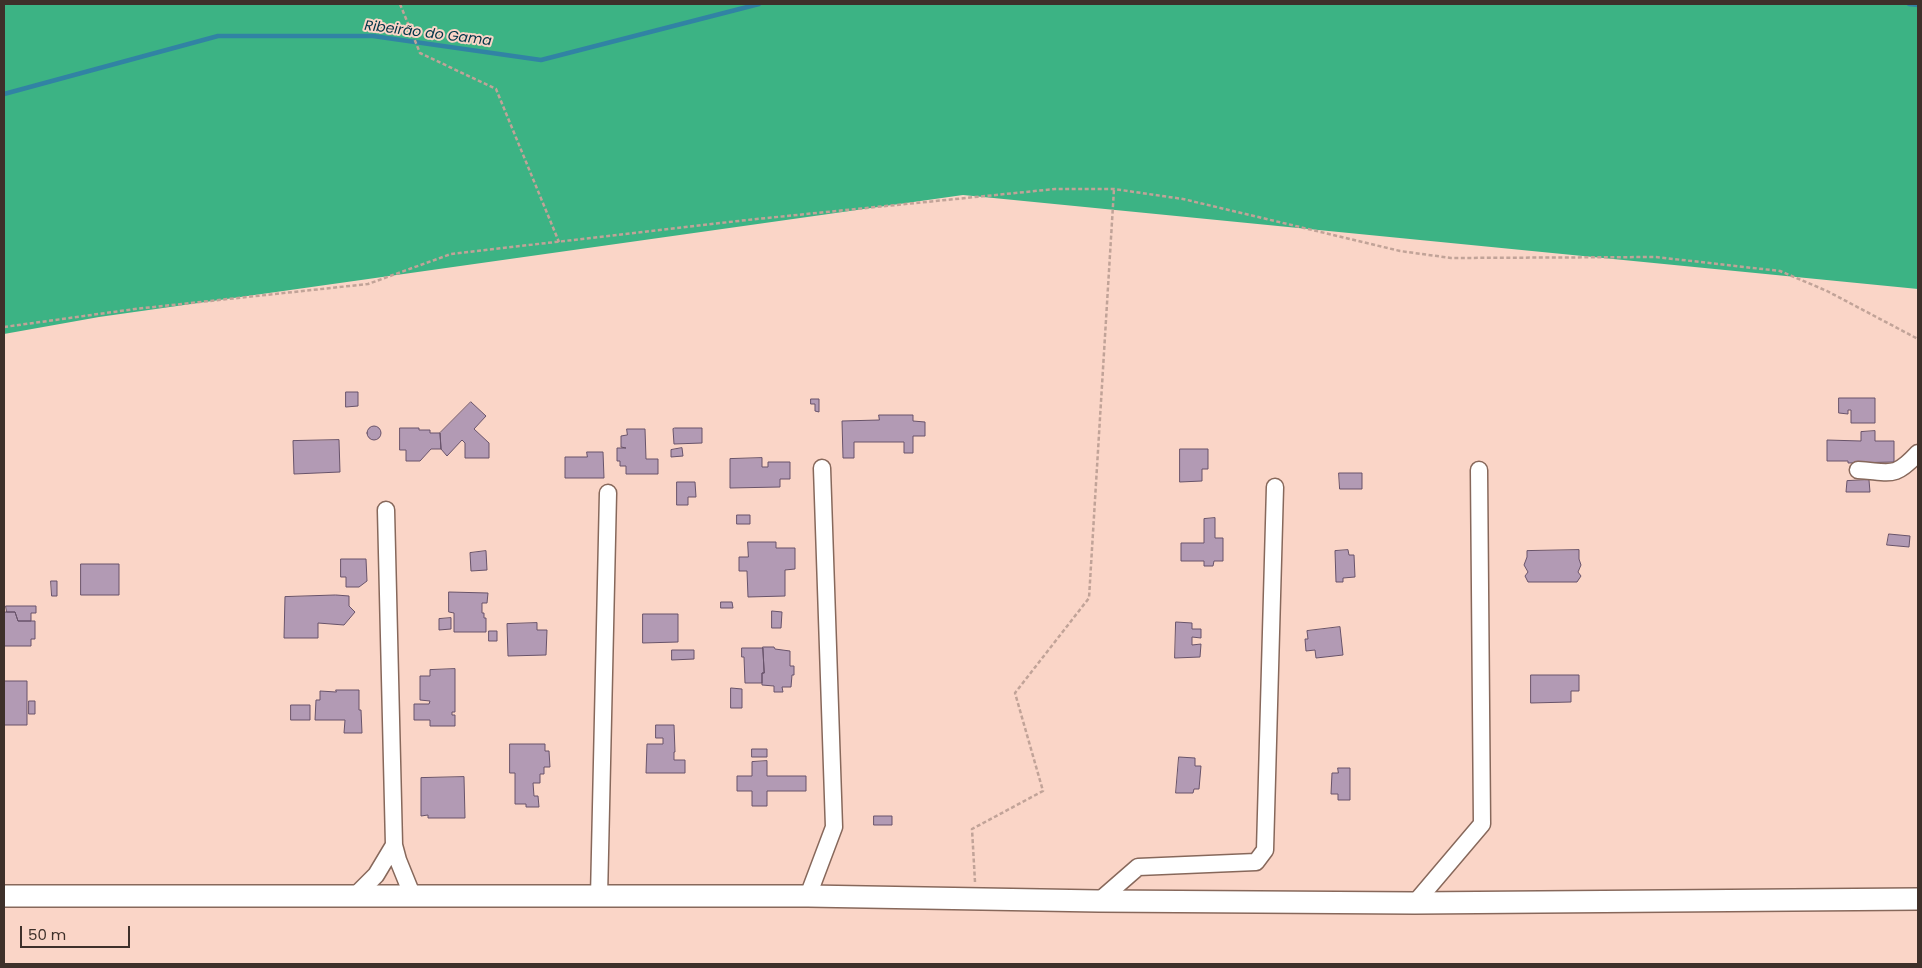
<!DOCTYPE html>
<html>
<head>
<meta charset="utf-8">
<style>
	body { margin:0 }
	#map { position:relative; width:1922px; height:968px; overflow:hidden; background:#fad5c7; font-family:Poppins,sans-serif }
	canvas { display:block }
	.frame { position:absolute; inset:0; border:5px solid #3e302a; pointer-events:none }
	.scale { position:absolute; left:20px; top:926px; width:110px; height:22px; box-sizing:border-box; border:2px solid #3e302a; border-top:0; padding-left:6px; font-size:15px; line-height:18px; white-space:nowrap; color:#3e302a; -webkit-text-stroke:4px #fad5c7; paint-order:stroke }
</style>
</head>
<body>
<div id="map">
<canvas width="1922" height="968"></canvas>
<div class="frame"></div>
<div class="scale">50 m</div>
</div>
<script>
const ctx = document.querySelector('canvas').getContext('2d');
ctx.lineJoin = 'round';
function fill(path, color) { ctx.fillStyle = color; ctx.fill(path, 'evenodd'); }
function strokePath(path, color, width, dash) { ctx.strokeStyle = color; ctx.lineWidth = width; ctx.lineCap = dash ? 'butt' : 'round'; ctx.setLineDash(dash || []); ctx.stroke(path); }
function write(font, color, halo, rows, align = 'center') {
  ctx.font = font + ' Poppins,sans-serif'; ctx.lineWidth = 4; ctx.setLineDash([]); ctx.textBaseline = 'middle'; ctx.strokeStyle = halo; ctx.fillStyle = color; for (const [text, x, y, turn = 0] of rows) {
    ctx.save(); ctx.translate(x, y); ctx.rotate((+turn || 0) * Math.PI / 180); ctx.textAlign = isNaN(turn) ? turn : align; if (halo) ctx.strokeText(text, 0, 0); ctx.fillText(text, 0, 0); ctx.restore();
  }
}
fill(new Path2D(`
	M4,4H1918V289L963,195L99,317L4,334Z`), '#3cb384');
strokePath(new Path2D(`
	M1909,4L1918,5
	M4,94L218,36H373L541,60L759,4`), '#3183a4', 4.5);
const building = new Path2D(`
	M346,392H358V406L346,407Z
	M1839,398H1875V423H1851V410H1848V414L1839,413Z
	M811,399H819V412L815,411V404H811Z
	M471,402L486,416L474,429L489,443V458H465V443L462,440L447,456L441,449L440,433Z
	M879,415H913V421L925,422V436H913V453H904V442H854V458H843L842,421L879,420Z
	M367 433a7 7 0 1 1 14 0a7 7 0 1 1-14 0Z
	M400,428H419V430H430V433H440L441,449H431L420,461H406V450H400Z
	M675,428H702V443L674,444L673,429Z
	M627,429H645L646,459H658V474H626V466H620V461H617V448H626L621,447V436L627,435Z
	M1875,431V441H1894V462L1848,463V461H1827V440L1861,441V432Z
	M339,440L340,472L294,474L293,441Z
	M682,448L683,456L671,457V450Z
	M1180,449H1208V469H1202V481L1180,482Z
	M587,452H603L604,478H565V457H587Z
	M762,458V467H768V462H790V479H780V487L730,488V459Z
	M1339,473H1362V489H1340Z
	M1869,480L1870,492H1846L1847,481Z
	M677,482H695L696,497H688V505H677Z
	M737,515H750V524H737Z
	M1215,518V538H1223V561H1214L1213,566H1204V561H1181V543H1204V519Z
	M1889,534L1910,536L1909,547L1887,545Z
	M748,542H776V548H795V569L785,570V596L748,597L747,571H739V557H748Z
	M1348,550L1349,555H1354L1355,577L1343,578V582H1336L1335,551Z
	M1579,550V559L1581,565L1578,572L1581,576L1577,582H1528L1525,576L1528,572L1524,565L1527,557V551Z
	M486,551L487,570L471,571L470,553Z
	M341,559H366L367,581L359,587H346V577H341Z
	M81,564H119V595H81Z
	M51,581H57V596H52Z
	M449,592L488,593L487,603H482V613H484V618H486V632H454V613L449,612Z
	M336,595L349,596V606L355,612L344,625L318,623V638H284L285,597Z
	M721,602H732L733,608H721Z
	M6,606H36V613H31V621H18L15,612H7Z
	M772,611L782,612L781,628H772Z
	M5,612H15L18,621H35V639H31V646H4V617Z
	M643,614H678V642L643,643Z
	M451,618V629L439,630V619Z
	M1176,622L1192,623V629H1201V638L1192,637V645L1201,644L1200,657L1175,658Z
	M537,623V630H547L546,655L508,656L507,624Z
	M1340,627L1343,655L1316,658L1315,650L1306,651L1305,639H1308L1307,631Z
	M489,631H497V641H489Z
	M763,647H774L775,649L790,651V666H794V675H792L791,687H782L783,692H774V686L762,685V673H764Z
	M742,648H763L764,673H762V683H745L744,657H742Z
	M672,650H694V659L672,660Z
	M455,669V712H452V715H455V726H430V720H414V704H429L430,701L420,700V676H430V670Z
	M1531,675H1579V691H1571V702L1531,703Z
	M4,681H27V725H4Z
	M731,688L742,689V708H731Z
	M336,690H359V710H361L362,733H344L345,720H315L316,700H320V691L336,692Z
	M29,701H35V714H29Z
	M291,705H310V720H291Z
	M656,725H674L675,752H674V760H685V773H646L647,744H663V738H656Z
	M510,744H545V751H549L550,767H544V774H540V783H533L534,796H538L539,807H526V804H515V773H510Z
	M752,749H767V757H752Z
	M1179,757L1195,758V766H1201L1199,789H1194L1193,793H1176Z
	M767,761V776H806V791H767V806H752V791H737V776H752V762Z
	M1338,768H1350V800H1338V794H1331L1332,773H1338Z
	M464,777L465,818H428V815L421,816V778Z
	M874,816H892V825H874Z`);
fill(building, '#b29ab4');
strokePath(building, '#68536a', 1);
const minor = new Path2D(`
	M1858,470C1891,472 1894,479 1918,453
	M386,510L394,845L398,860L413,897
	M355,896L376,875L394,845
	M808,896L834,827L822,468
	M599,897L608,493
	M1099,901L1138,867L1256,862L1265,850L1275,487
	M1415,903L1482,824L1479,470`);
const tertiary = new Path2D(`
	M4,896H808L1099,901L1415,903L1918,899`);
strokePath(minor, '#87685b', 19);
strokePath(tertiary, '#87685b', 24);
strokePath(new Path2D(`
	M400,4L420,53L496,89L559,242
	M4,327L135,309L368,284L451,254L747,220L1055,189H1114L1183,199L1400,251L1451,258L1656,257L1780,271L1827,291L1918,339
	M975,882L972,829L1043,791L1015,693L1089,598L1114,189`), '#c1a398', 2.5, [4, 2.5]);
strokePath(minor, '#fff', 16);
strokePath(tertiary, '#fff', 21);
write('italic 14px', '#003549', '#fad5c7', [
	["Ribeirão do Gama",428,34,7]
]);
</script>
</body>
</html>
